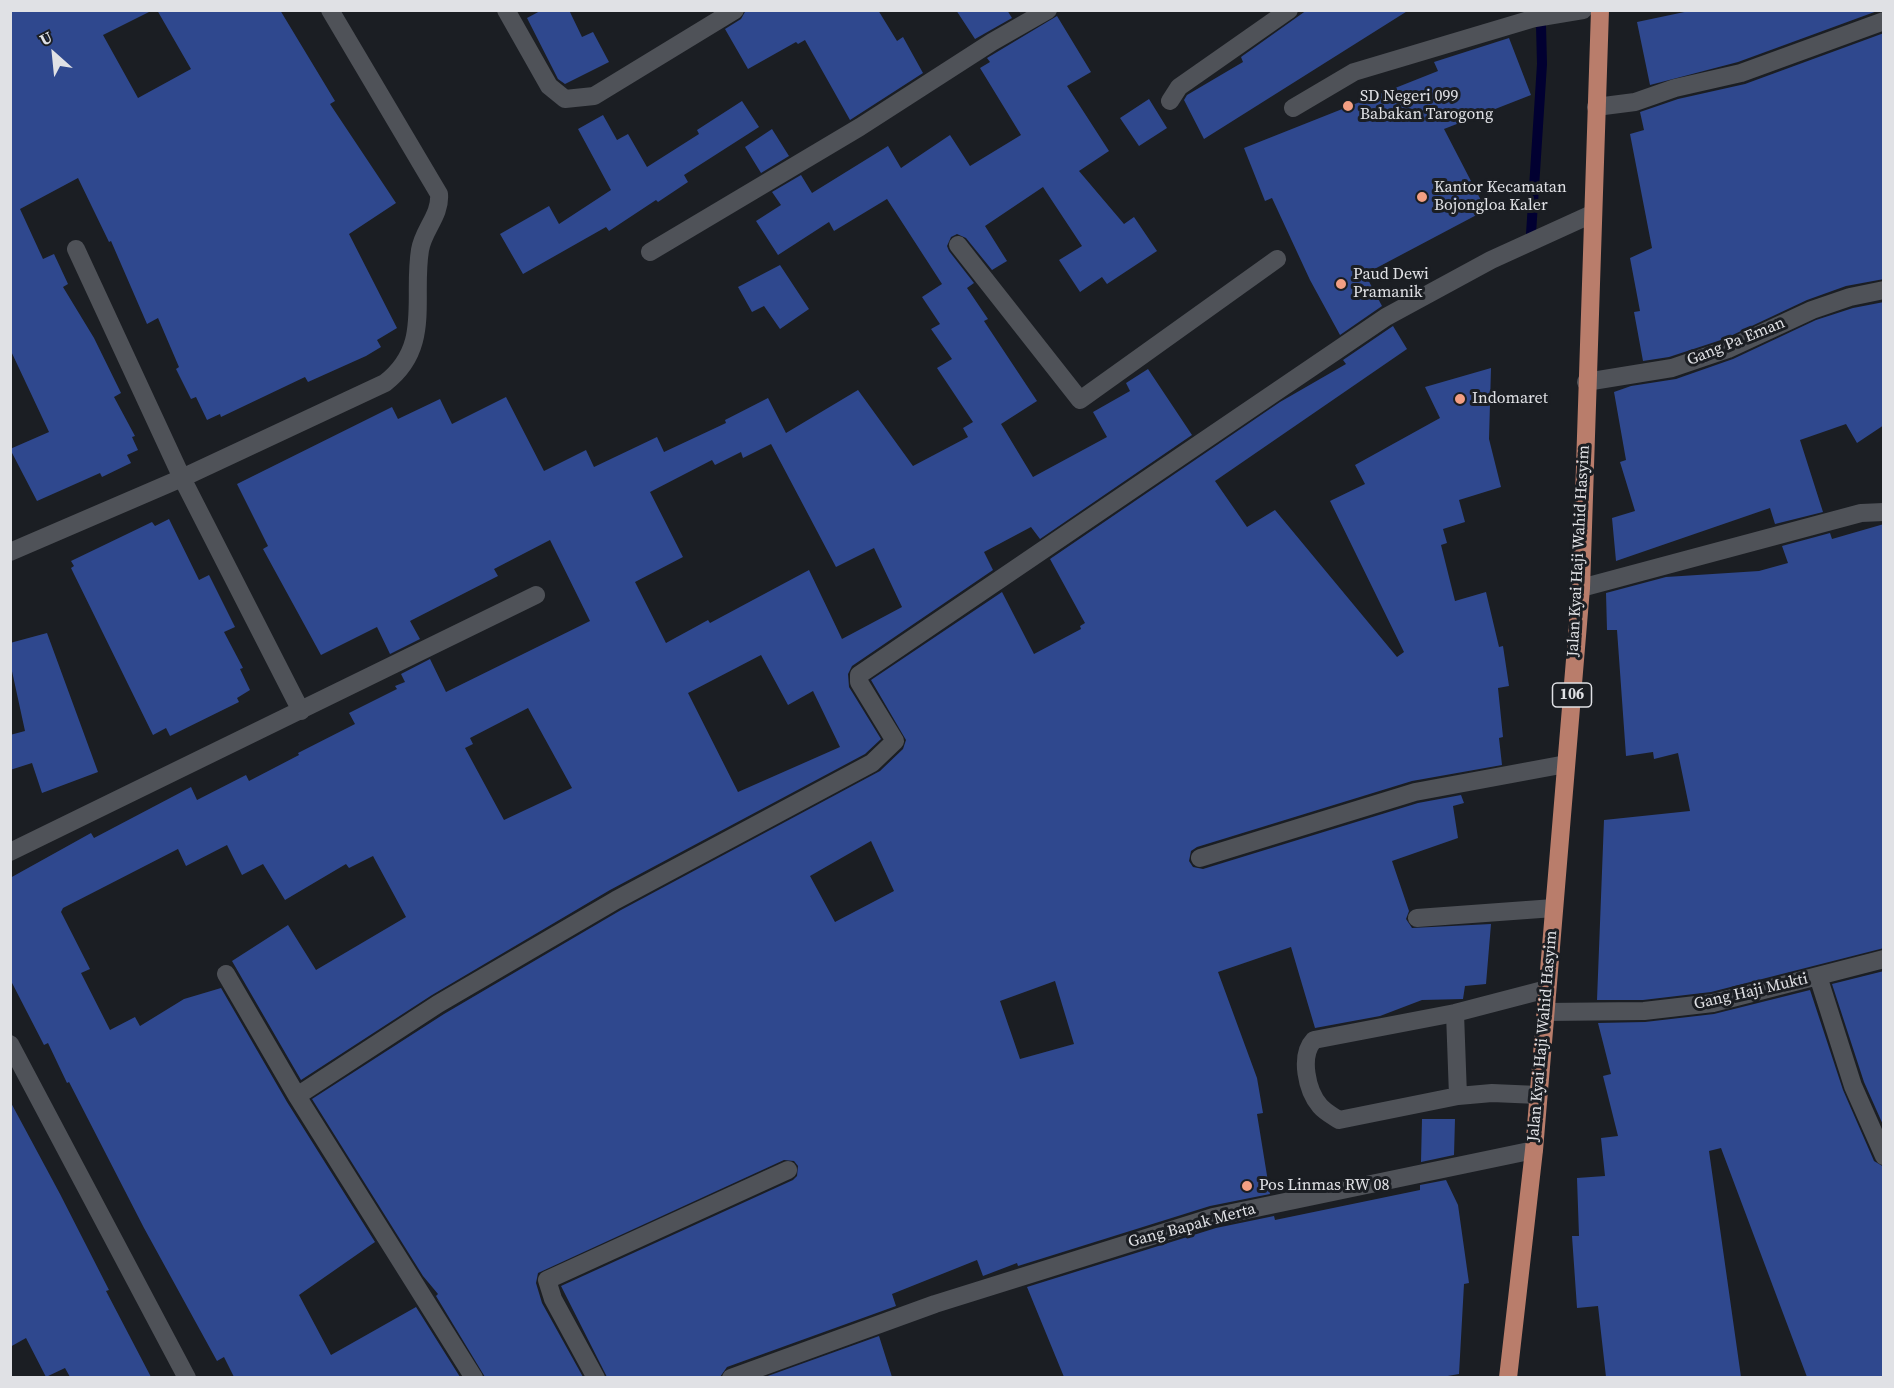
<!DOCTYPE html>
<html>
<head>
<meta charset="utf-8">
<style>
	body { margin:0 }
	#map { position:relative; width:1894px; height:1388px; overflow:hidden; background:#1b1e23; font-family:"Source Serif 4",serif }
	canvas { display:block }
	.frame { position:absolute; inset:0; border:12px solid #e0e1e5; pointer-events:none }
	.north { position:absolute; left:24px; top:24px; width:60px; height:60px; -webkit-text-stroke:4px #1b1e23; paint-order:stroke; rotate:333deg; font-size:16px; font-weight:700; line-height:24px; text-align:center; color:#e0e1e5 }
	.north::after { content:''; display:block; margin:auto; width:21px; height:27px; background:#e0e1e5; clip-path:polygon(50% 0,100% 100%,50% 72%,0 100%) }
</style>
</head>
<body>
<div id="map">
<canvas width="1894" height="1388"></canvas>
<div class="frame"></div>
<div class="north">U</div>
</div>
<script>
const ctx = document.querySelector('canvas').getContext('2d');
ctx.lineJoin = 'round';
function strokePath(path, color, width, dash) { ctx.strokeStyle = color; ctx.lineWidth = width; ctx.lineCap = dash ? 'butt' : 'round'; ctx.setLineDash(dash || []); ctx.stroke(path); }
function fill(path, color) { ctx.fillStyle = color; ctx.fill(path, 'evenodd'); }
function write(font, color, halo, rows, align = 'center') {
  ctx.font = font + ' "Source Serif 4",serif'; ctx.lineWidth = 6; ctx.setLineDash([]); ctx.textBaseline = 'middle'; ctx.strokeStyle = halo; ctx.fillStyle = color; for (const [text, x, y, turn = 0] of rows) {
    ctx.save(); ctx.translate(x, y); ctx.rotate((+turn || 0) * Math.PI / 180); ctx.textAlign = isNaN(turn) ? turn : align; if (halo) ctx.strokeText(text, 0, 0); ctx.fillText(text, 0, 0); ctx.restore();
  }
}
strokePath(new Path2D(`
	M1531,234L1542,64L1541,25`), '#010031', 10);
fill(new Path2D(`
	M10,10H153L103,35L138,98L191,69L157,10H280L335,101L330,104L396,203L349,234L397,328L377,340L381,347L366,356L308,382L305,377L221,417L220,414L207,420L196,397L191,399L176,369L179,367L158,318L147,324L111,241L109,242L78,178L20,209L43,259L54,254L68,284L63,287L94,338L121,393L114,397L135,436L132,437L138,450L127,455L131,463L102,477L100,473L37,501L10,449L49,432L10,349Z
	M542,10H569L582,37L593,32L609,62L565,84L558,79L527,18Z
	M746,10H878L897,41L903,37L923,73L850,120L805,40L798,44L796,42L748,69L725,29L741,19Z
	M956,10H1007L1012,18L975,39Z
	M1307,10H1409L1204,139L1184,100L1187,95L1243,62L1241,57Z
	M1694,10H1880L1738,62L1650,85L1637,22Z
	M1057,16L1091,72L1067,86L1109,151L1079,171L1124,224L1134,217L1157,251L1107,284L1102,277L1080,292L1059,260L1082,246L1043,187L985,226L1007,261L992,270L966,238L957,234L951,237L947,246L949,251L974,283L967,288L988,319L984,321L1037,401L1001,424L1033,477L1107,437L1093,412L1130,391L1126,383L1148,369L1192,435L1040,539L1031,527L984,552L993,570L852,666L848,674L849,687L881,739L865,754L610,890L432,995L301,1080L232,961L288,925L316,970L406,917L373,856L349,868L346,864L285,900L263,864L242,875L227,845L186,866L178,849L63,908L61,912L90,969L81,973L110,1030L135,1017L140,1026L184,999L221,988L287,1102L375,1242L299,1295L331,1355L416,1307L460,1377H234L224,1357L217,1361L144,1228L69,1082L67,1083L48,1043L44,1045L10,979V878L91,833L94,838L191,787L197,800L246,775L249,781L299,755L298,753L355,724L349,713L397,689L395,686L405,682L401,674L430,659L446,692L590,621L550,540L494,569L498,576L410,621L420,639L390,654L377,627L321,655L263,549L268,546L237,484L392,407L398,419L440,399L452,424L506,397L544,471L586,450L594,467L657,437L664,452L726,423L725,420L768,398L786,433L858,390L913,466L968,437L963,428L973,422L937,368L952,359L931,329L940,324L922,297L942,284L887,199L834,231L829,222L778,255L756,221L781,205L772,192L801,175L812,193L888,146L901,168L950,135L970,166L1021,135L980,68L990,62L987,58ZM771,444L836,567L874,548L902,607L842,639L809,570L710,623L708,620L666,643L635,582L683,557L650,492L712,460L715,465L741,452L743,458ZM761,655L788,705L813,691L840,747L738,792L688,693ZM528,708L572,788L504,820L465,748L473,744L470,738Z
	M1884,33V279L1846,286L1807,300L1724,339L1669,357L1643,361L1634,312L1640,311L1630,258L1652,248L1630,134L1644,130L1640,112L1678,99L1745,84Z
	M1509,38L1531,95L1444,129L1486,210L1365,274L1382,306L1340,335L1310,280L1272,198L1265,201L1244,148L1438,71L1434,62Z
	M1149,99L1167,128L1139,146L1120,118Z
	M742,101L759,127L684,175L688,182L658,202L656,200L609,231L606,227L523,274L500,234L549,206L559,224L611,190L578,129L603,115L617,140L628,134L647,167L699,134L697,130Z
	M772,129L789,156L761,173L745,147Z
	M780,265L809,309L780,329L764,306L752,312L738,287Z
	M1884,302V425L1857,443L1846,424L1800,440L1823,512L1775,524L1770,508L1616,561L1612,518L1635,511L1620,462L1626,460L1614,392L1631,386L1676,379L1733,359L1816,320L1853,308Z
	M1393,326L1407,349L1215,481L1247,527L1275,510L1397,657L1404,652L1330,501L1365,484L1355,465L1440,418L1425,387L1491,368L1489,439L1501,487L1459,500L1465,522L1443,529L1447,543L1441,545L1455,601L1486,592L1499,647L1503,646L1509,686L1498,688L1503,737L1499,738L1502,765L1412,781L1197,847L1191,851L1189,861L1193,867L1203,869L1418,803L1461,795L1464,803L1453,806L1458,838L1392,861L1409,911L1406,919L1412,928L1491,924L1486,984L1465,986L1463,999L1422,1000L1380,1016L1315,1028L1291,947L1218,972L1257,1078L1263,1113L1257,1114L1270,1194L1210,1206L1018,1266L1017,1263L983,1276L977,1260L892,1294L896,1306L727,1367L720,1377H607L561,1286L793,1180L797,1176L798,1166L794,1161L784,1160L538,1273L536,1283L542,1303L583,1377H485L436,1296L438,1294L423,1276L312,1099L444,1014L621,910L880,771L903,749L906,740L871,680L1002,592L1034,654L1081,629L1080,626L1085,623L1050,559L1280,402L1346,364L1343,360ZM871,841L894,891L835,922L810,876ZM1055,981L1074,1044L1020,1059L1000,1001Z
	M169,519L199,580L209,575L235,627L224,632L243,668L240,669L250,690L237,698L239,702L170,736L166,728L153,735L71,568L74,566L71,561L152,522L155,526Z
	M1884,524V948L1711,992L1643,1000H1597L1604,820L1690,811L1678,753L1654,759L1653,752L1626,756L1617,630H1607L1606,593L1666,577L1759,571L1788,563L1782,546L1830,533L1832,539Z
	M47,633L98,772L42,793L32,763L10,770V735L25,731L10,662V643Z
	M1884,971V1127L1864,1082L1832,984Z
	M1810,990L1843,1090L1874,1161L1884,1167V1377H1807L1721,1148L1709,1151L1741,1377H1606L1598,1306L1577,1308L1572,1236H1579L1577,1178L1605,1176L1601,1138L1618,1136L1603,1076L1611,1074L1598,1023L1645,1022L1714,1014Z
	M10,1101L60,1194L109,1290L106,1291L151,1377H70L65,1368L46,1377L26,1338L10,1347Z
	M1422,1119H1455L1454,1155L1421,1162Z
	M1446,1180L1458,1205L1469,1283L1464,1284L1459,1374L1442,1377H1064L1027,1287L1216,1228L1274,1216L1275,1220L1420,1190V1185Z
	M879,1336L892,1377H765Z`), '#2f488e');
strokePath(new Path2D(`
	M506,10L549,86L565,99L594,96L735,10
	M1170,101L1179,87L1289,10
	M1596,107L1635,102L1675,88L1741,73L1884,21
	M1293,108L1354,72L1535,18L1583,10
	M958,245L1080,400L1277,259
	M76,249L182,478L301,711
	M650,252L860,127L992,42L1048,10
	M1586,382L1672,368L1728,349L1812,310L1850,297L1884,290
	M10,552L182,478L385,383C432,347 412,299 420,250C423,230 441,215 439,194L330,10
	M1581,588L1861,513L1884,512
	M10,852L536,595
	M1200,858L1415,792L1566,764
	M1417,918L1554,908
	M226,974L297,1096L474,1378
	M1818,976L1853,1086L1884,1156
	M1545,1012L1644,1011L1713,1003L1884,959
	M1455,1013L1458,1096
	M10,1044L187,1378
	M1538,1095L1492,1093L1458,1096L1339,1120C1333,1116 1325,1112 1320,1106C1307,1091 1299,1056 1314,1040L1455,1013L1547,989
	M297,1096L438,1004L616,900L872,763L895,741L859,682V675L1386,317L1491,260L1592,214
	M596,1378L553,1299L547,1280L788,1170
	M731,1378L935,1304L1213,1217L1534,1150`), '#4f5258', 18);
strokePath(new Path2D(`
	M1508,1378L1534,1150L1581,588L1600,10`), '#b97d6b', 18);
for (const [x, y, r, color] of [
	[1348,106,6,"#f39f83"],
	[1422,197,6,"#f39f83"],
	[1341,284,6,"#f39f83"],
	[1460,399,6,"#f39f83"],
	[1247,1186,6,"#f39f83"]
]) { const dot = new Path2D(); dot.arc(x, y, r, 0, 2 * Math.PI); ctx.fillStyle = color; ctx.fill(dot); strokePath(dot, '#1b1e23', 2); }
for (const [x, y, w] of [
	[1572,695,39]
]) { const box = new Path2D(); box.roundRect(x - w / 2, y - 12, w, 24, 4.5); ctx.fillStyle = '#1b1e23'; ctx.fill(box); strokePath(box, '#e0e1e5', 1.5); }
write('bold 15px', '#e0e1e5', null, [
	["106",1572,695]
]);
write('16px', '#e0e1e5', '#1b1e23', [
	["SD Negeri 099",1360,97],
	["Babakan Tarogong",1360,115],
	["Kantor Kecamatan",1434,188],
	["Bojongloa Kaler",1434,206],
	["Paud Dewi",1353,275],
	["Pramanik",1353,293],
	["Indomaret",1472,399],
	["Pos Linmas RW 08",1259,1186]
], 'left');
write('16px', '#e0e1e5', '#1b1e23', [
	["Gang Pa Eman",1736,342,-22],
	["Jalan Kyai Haji Wahid Hasyim",1579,551,-87],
	["Gang Haji Mukti",1751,992,-13],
	["Jalan Kyai Haji Wahid Hasyim",1543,1036,-85],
	["Gang Bapak Merta",1192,1226,-15]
]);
</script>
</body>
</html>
